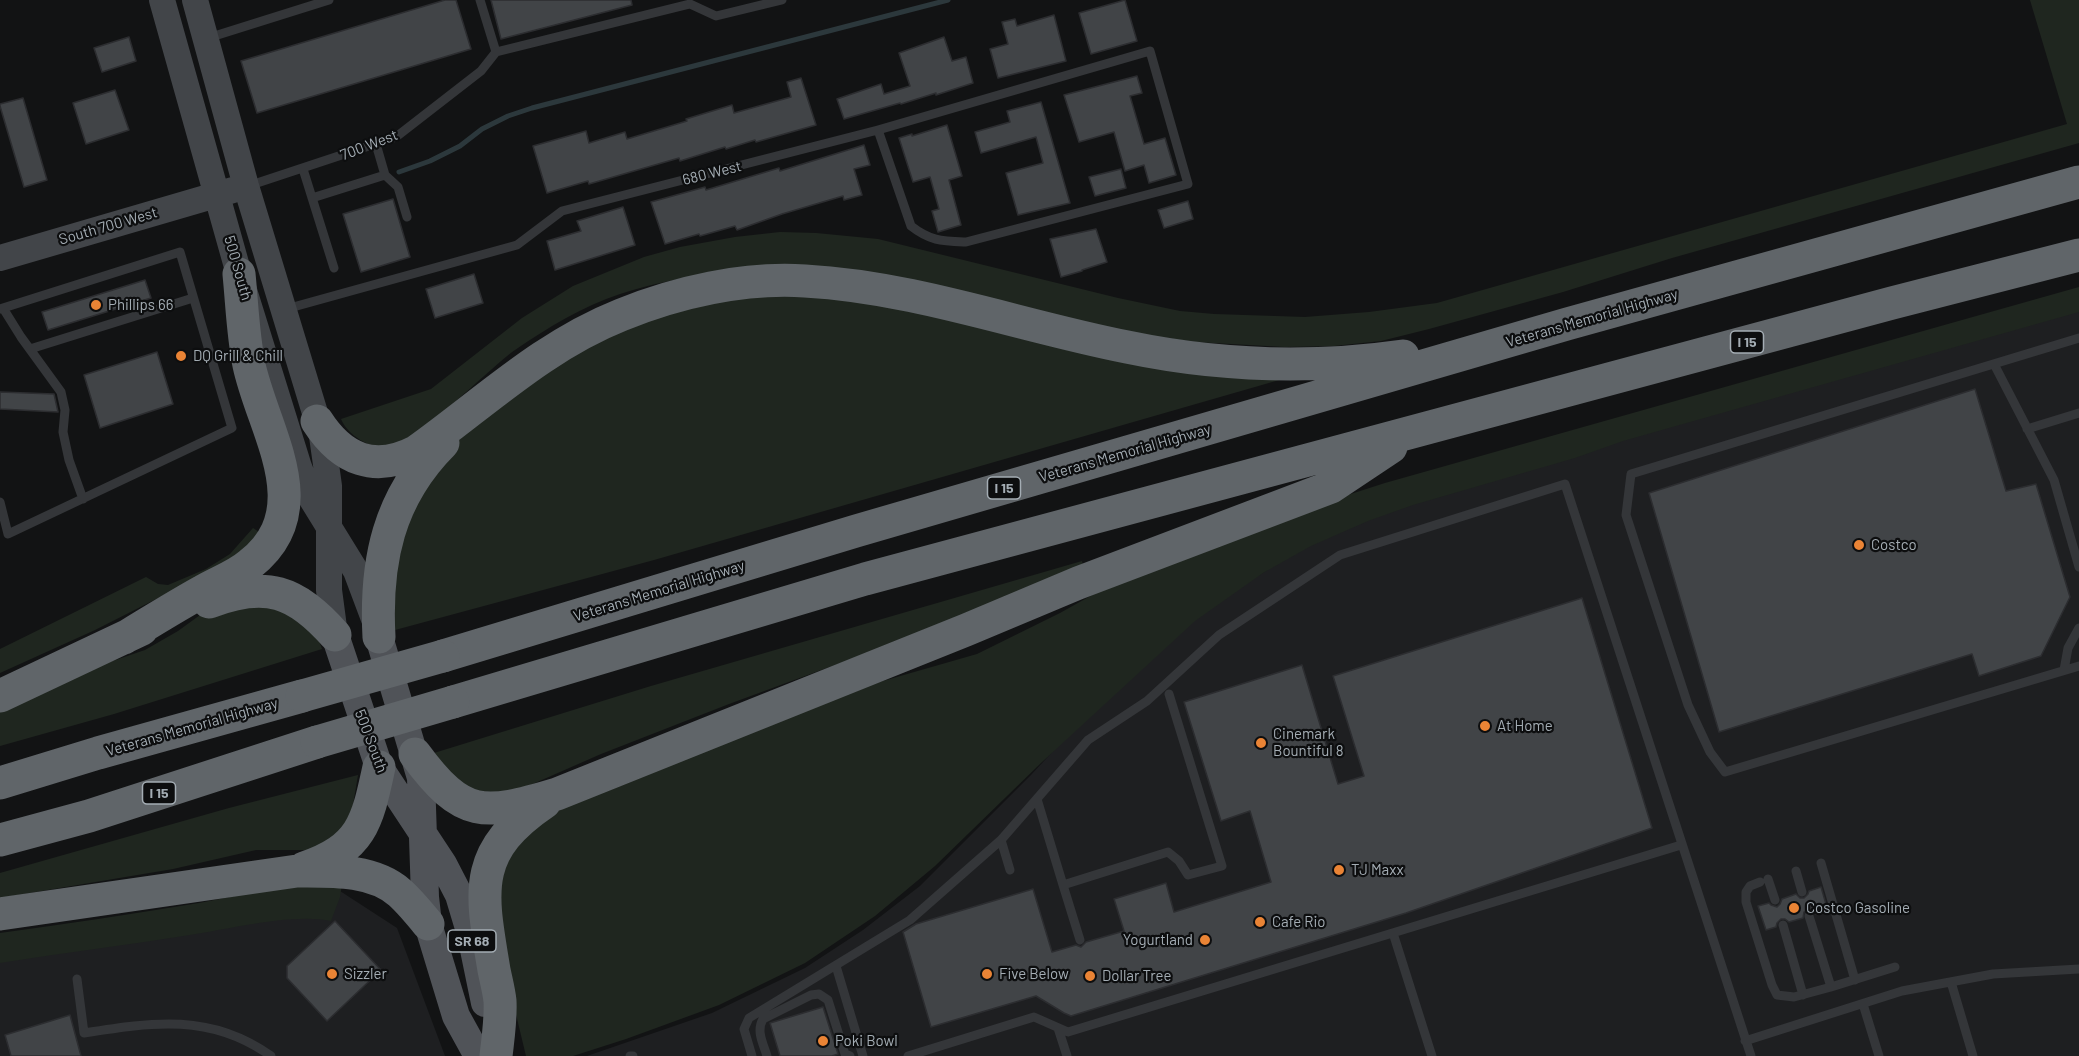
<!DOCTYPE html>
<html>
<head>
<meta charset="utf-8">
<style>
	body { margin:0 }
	canvas { display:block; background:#121314 }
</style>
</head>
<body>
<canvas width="2079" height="1056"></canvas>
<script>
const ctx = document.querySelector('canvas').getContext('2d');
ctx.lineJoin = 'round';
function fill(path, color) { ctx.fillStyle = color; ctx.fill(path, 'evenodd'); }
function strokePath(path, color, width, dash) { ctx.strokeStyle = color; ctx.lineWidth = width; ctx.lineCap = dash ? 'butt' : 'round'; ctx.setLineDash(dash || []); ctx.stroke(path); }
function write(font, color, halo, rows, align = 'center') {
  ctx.font = font + ' Barlow,sans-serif'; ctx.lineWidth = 4.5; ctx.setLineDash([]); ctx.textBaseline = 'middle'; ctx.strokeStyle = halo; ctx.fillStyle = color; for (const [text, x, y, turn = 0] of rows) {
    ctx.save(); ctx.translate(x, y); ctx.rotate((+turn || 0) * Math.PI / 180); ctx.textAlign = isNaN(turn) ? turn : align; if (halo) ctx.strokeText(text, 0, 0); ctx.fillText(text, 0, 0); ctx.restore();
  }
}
fill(new Path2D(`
	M2079,296V1056H587L712,1013L805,968L863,930L920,886L1031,775L1081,721L1178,627L1355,514Z
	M340,891L397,928L445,1056H0V953Z`), '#1e1f21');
fill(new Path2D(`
	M2030,0H2079V143L1672,258L1563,292L1429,329L1381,341L1334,346L1285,347L1195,342L713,273C682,278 650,284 620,294C583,306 547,328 515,350C489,368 415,445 389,448C371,449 348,436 341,419L431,389L522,318L573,286L644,257L680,247L735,237L780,232L816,233L878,239L1118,298L1180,311L1214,314L1305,317L1369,312L1437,303L2067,124Z
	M791,287L1300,374L654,560L395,630L392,544L441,455L532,378L651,311Z
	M2079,287V312L1623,441L1575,458L1413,505L1368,521L1311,546L1263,573L1195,621L1041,763L935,866L875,916L805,963L719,1005L626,1039L573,1056H526L508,981L499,927L503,849L533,820L869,685L977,654L1060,613L1128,575L1267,521L1385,483Z
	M253,528L259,532L239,557L95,630L0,673V649L146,577L158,584L168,585L206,569L230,554Z
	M1082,561L1083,566L873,651L729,704L601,754L519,790L504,794L462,789L434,753L651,686Z
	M261,597L316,632L322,649L114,714L0,746V708L89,669L145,650L178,631L207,610Z
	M358,775L352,811L340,835L309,850H256L173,869L0,898V873L229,808Z
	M343,877L340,897L331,921C292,913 231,929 190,935C127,945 63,953 0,963V933C67,924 133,914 199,903C247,894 295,883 343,877Z`), '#1f261f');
strokePath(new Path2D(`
	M399,172L430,161L460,146L482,129L508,116L532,108L948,0`), '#2c383c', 5);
const building = new Path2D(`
	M445,0H456L471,49L257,113L241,61Z
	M491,0H631L632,5L501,39Z
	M1125,0L1137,41L1091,54L1079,13Z
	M1054,15L1066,61L998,78L990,49L1008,44L1002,22L1015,19L1017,26Z
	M129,37L136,61L102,72L94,48Z
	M944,37L952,61L966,57L973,83L936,95V93L901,104L900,103L844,119L837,99L881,84L884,94L910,86L899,53Z
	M1137,76L1142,93L1130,96L1144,144L1165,138L1176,175L1149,183L1144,165L1125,171L1114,132L1079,142L1064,95Z
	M801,78L816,125L756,142L755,140L726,149L725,147L680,161L679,158L589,184L588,181L547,193L533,146L586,131L589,143L625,132L627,139L687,121L686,119L732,105L734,113L791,97L787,82Z
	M115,90L129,130L86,144L73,103Z
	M23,98L47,180L24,187L0,106V104Z
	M1041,102L1070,203L1018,215L1006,173L1043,163L1036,137L981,153L975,132L1010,122L1007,111Z
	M947,125L962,176L949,180L961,225L938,232L932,211L939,209L930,177L913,182L899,138L912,134V136Z
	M864,145L870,165L854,169L862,195L844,200L843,196L782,214L737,230L735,226L700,236L699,234L665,244L651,202L705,187L706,190L779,168L780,171Z
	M1121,169L1126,188L1095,196L1089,177Z
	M393,199L410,257L361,272L343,214Z
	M1188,201L1193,219L1164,228L1158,210Z
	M623,207L635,245L555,270L547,241L581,231L577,221Z
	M1096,229L1107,262L1082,270V271L1061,277L1050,239Z
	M474,274L483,303L435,318L426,289Z
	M145,280L151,298L48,330L42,312Z
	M157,352L173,404L100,428L84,375Z
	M1975,389L2006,491L2036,484L2070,597L2041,656L1979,676L1972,654L1719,732L1649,493Z
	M0,392L54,394L58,412L0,409Z
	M1582,598L1652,828L1406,913L1071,1016L1064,1013L1036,996L931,1027L903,932L916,924L1033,889L1052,952L1076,945L1081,947L1086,942L1124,931L1114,899L1166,883L1174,912L1271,882L1250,811L1221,821L1184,702L1302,665L1338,784L1364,776L1333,676Z
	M1821,887L1828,911L1816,914L1813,911L1808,909L1804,912L1803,918L1789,922L1785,919H1781L1777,923L1776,927L1766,930L1758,906L1769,903L1771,905L1777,907L1780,904L1782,899L1796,894L1800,898H1804L1808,894L1809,891Z
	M335,921L381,970L327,1021L287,978V966Z
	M823,1007L838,1054L832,1056H780L770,1023Z
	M70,1015L81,1056H11L5,1035Z`);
fill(building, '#414447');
strokePath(building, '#2c2d30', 1.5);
strokePath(new Path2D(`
	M480,0L496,52
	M208,38L329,0
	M496,52L690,4L716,16L782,0
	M376,144L385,175L398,187L407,217
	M303,169L334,268
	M248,186L396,137L481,71L496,52
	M312,198L385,175
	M3,308L21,337L61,392L65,410L63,432L69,460L83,499
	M0,309L180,252L232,428L8,534L0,502
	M286,309L517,245L562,211L878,130L1150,51L1188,184L966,242C942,241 930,241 911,226L878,130
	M2079,338L1631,474L1626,515L1688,705L1710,752L1725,772L2079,666
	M30,349L193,298
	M1994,364L2054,480L2079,567
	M2027,429L2079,413
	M2064,670L2068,648L2079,628
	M1037,799L1063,885L1168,852L1179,861L1188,875L1222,866L1169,694
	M1001,840L1010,870
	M1821,863L1855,980
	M1796,871L1802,892
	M1768,879L1775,900
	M1760,882L1750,886L1746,892V902L1772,985L1777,995L1794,997L1831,987
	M1063,885L1080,940
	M1809,916L1831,987L1895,967
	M1783,925L1803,995
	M1393,933L1432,1056
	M836,966L863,1056
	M77,979L84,1033C153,1022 211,1013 271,1056
	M1951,982L1973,1056
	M1863,1004L1879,1056
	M1058,1028L1067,1056
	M1745,1041L1902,991L1993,974L2079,969
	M630,1056H633
	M752,1056L744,1029L749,1018L910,920L1001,840L1088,740L1147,701L1219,635L1340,555L1565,484L1751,1056
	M767,1056C763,1043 756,1031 763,1019L811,995L819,994L828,1000L845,1054L850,1056
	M908,1056L1034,1017L1068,1032L1681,845`), '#343639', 9);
strokePath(new Path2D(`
	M162,0L239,274L299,467L311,498L356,571L374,619
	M195,0L246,186L322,436L329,486V590L335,635
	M0,258L233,190`), '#424549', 26);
strokePath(new Path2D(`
	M335,635L379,767L443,864L459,895L471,935L485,1003
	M379,637L421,778L425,897L428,924L456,1016L478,1056`), '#505358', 28);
strokePath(new Path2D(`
	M317,421C342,460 375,473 417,451C484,403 543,346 621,315C677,292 744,277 805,281C915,287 1020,326 1127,347C1218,366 1311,369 1403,356
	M209,602C266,580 296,591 335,635
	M379,637C375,562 388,498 443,443
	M124,638C150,622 176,606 203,591C218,582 236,576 250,564C320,509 263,431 249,365C243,336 242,304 239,274
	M443,656L856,531L1567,324L2079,182
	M0,696L142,629
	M453,702L865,579L1892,303L2079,255
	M415,754C463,819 483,816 557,794L966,630L1078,583L1331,487L1391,447
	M0,783L98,753L302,696
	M0,840L89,816L317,742
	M304,868C362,848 367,823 379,767
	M0,914L297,871C330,871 373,869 400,893C410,902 419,913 428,924
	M496,1056C498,1038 501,1019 500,1001C499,991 496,980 494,970C481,891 471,852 545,802`), '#606569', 33);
strokePath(new Path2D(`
	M302,696L443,656
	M317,742L453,702`), '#606569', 33);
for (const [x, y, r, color] of [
	[96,305,6,"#ea8435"],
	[181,356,6,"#ea8435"],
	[1859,545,6,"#ea8435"],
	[1485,726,6,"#ea8435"],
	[1261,743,6,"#ea8435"],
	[1339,870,6,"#ea8435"],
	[1794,908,6,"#ea8435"],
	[1260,922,6,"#ea8435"],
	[1205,940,6,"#ea8435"],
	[332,974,6,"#ea8435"],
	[987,974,6,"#ea8435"],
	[1090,976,6,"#ea8435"],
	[823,1041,6,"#ea8435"]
]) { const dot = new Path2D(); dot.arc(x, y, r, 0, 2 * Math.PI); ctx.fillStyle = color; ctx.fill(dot); strokePath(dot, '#0d0e0f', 2); }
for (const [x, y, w] of [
	[1747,342,33],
	[1004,488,33],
	[159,793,33],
	[472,941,48]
]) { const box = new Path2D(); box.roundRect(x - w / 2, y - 11, w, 22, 4.5); ctx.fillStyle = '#0d0e0f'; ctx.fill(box); strokePath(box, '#a4adb4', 1.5); }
write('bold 14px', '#a4adb4', null, [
	["I 15",1747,342],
	["I 15",1004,488],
	["I 15",159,793],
	["SR 68",472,941]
]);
write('15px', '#a4adb4', '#0d0e0f', [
	["700 West",369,145,-21],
	["680 West",712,173,-14],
	["South 700 West",108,226,-16],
	["500 South",238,268,74],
	["Veterans Memorial Highway",1592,318,-16],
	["Veterans Memorial Highway",1125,453,-16],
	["Veterans Memorial Highway",659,591,-17],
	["Veterans Memorial Highway",192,727,-16],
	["500 South",371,741,69]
]);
write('15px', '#a4adb4', '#0d0e0f', [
	["Phillips 66",108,305],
	["DQ Grill & Chill",193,356],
	["Costco",1871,545],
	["At Home",1497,726],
	["Cinemark",1273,734],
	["Bountiful 8",1273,751],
	["TJ Maxx",1351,870],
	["Costco Gasoline",1806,908],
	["Cafe Rio",1272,922],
	["Yogurtland",1193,940,"right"],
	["Sizzler",344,974],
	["Five Below",999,974],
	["Dollar Tree",1102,976],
	["Poki Bowl",835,1041]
], 'left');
</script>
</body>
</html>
